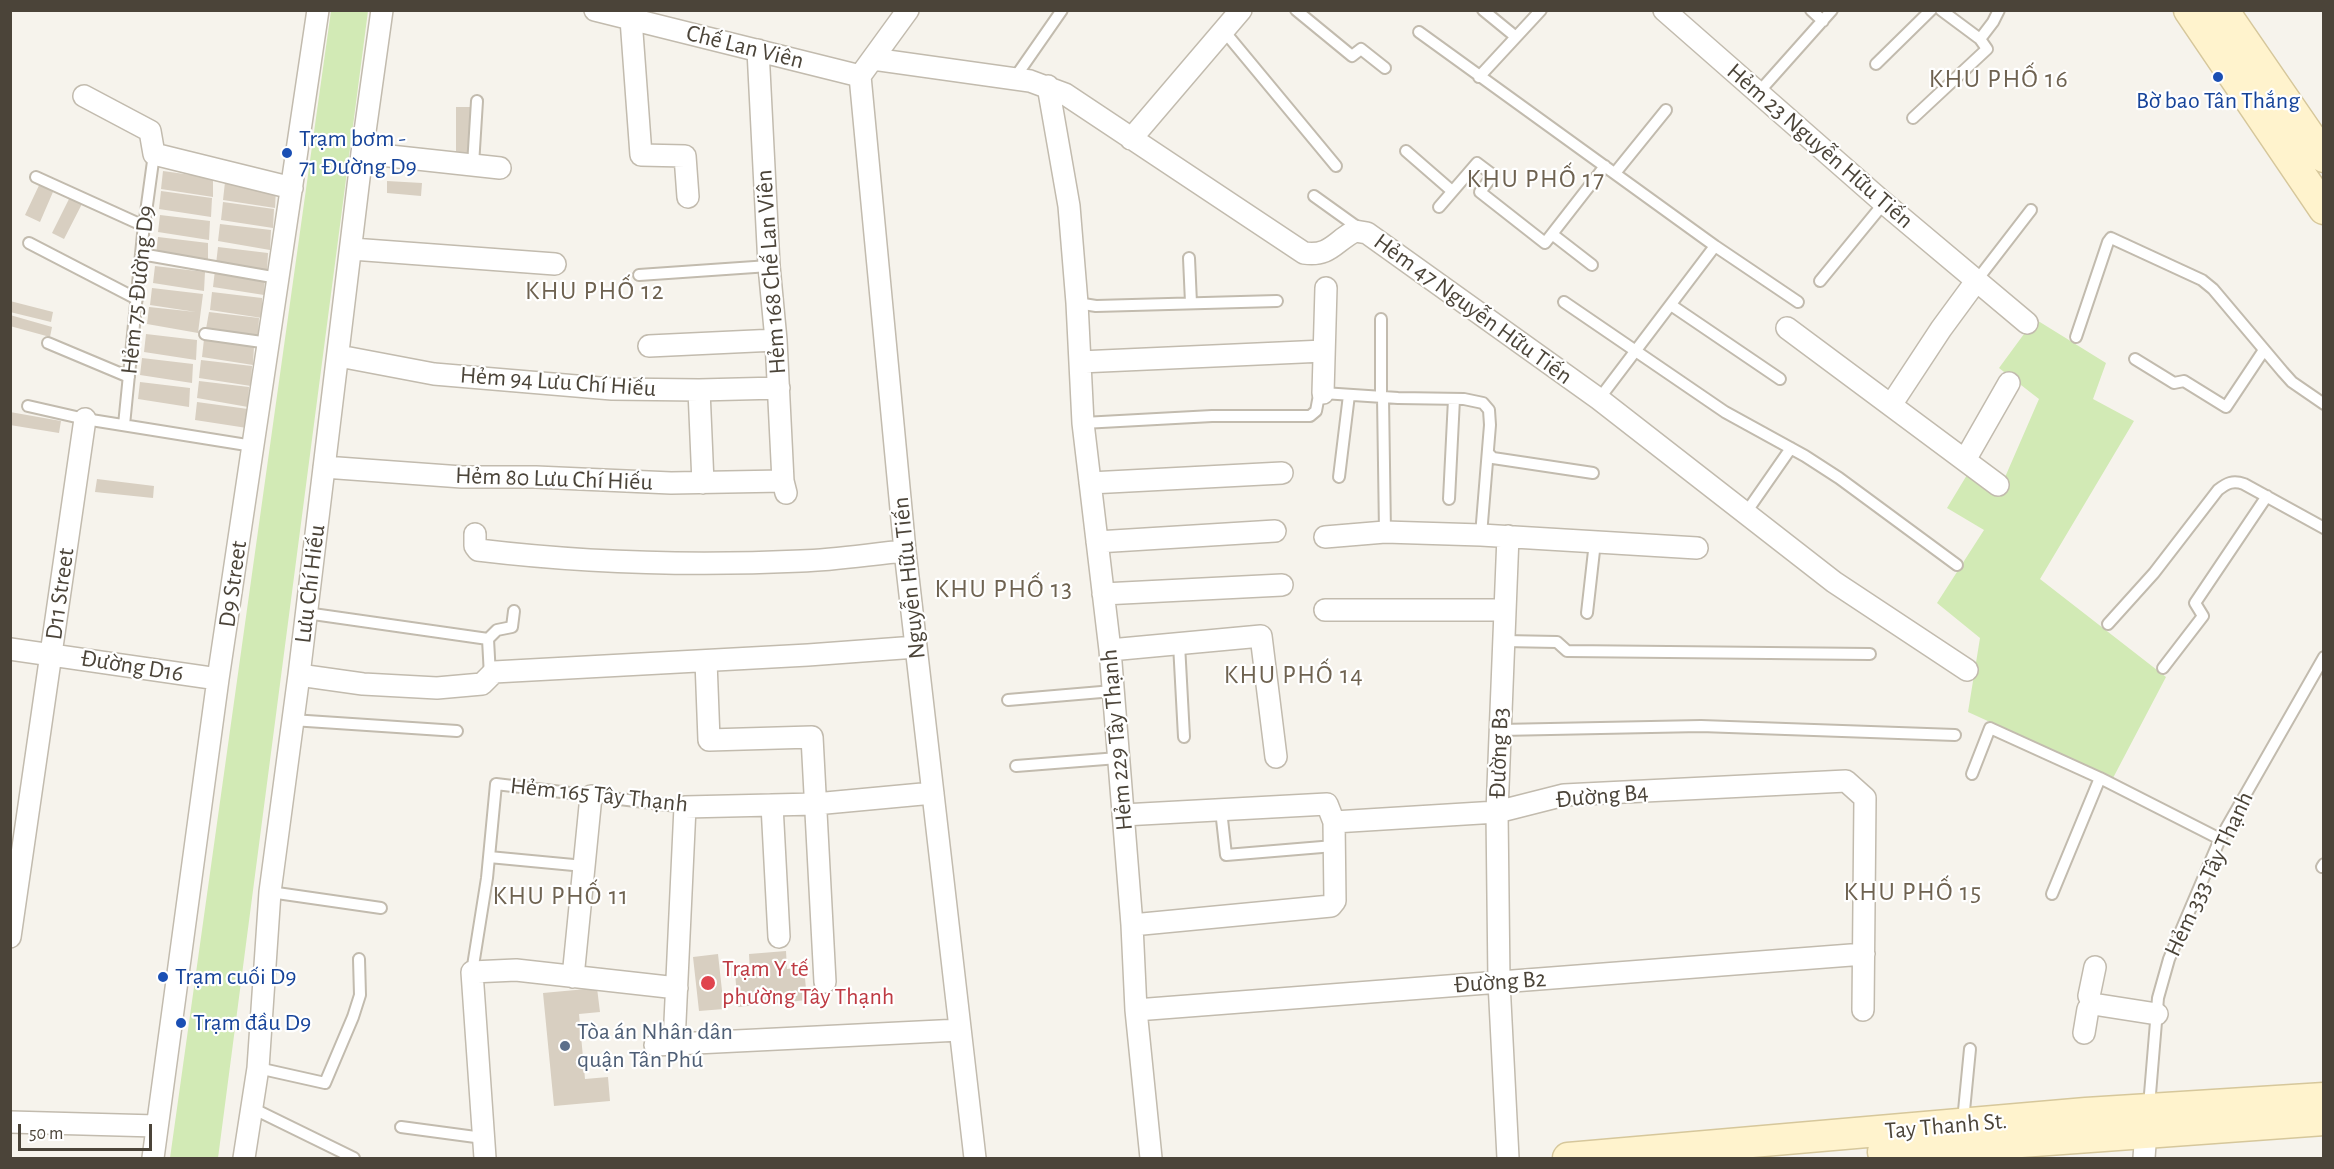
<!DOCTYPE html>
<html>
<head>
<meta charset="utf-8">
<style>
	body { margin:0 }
	#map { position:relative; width:2334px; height:1169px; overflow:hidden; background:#f6f3ec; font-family:"Alegreya Sans",sans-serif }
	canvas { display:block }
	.frame { position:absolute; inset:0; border:12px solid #4b4439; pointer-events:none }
	.scale { position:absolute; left:18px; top:1124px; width:134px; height:27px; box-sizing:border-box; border:3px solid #4b4439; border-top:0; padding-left:8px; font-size:18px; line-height:21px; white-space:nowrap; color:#4b4439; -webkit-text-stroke:4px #fff; paint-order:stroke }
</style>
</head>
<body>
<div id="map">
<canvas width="2334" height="1169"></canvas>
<div class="frame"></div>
<div class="scale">50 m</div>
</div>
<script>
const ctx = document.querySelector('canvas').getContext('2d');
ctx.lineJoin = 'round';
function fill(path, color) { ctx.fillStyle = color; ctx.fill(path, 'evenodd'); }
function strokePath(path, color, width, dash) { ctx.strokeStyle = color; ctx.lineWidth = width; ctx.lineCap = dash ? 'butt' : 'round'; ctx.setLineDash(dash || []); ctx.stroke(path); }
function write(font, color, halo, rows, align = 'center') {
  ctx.font = font + ' "Alegreya Sans",sans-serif'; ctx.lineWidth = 4.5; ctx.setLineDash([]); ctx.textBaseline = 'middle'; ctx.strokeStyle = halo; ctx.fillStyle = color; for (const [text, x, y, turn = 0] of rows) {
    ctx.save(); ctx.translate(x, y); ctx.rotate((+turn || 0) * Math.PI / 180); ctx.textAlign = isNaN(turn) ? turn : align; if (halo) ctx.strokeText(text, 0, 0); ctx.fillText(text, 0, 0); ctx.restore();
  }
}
fill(new Path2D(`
	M331,11H368L218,1158H170Z
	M2035,319L2106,363L2093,399L2134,421L2040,579L2166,677L2113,778L1968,712L1980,638L1937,603L1984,530L1947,508L1970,470L1999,491L2039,399L1999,368Z`), '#d2eab5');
fill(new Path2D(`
	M456,107H475V153H456Z
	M163,171L213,178V197L161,189Z
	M42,179L56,185L40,222L25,215Z
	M387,181L422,183L421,196L387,193Z
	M225,182L276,188L275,208L223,200Z
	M161,191L212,198L211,217L159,209Z
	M72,193L84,200L64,239L52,233Z
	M223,202L274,209L273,228L221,220Z
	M160,215L210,221L209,240L158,232Z
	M220,224L271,230L270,250L218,241Z
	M158,237L208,243V262L156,255Z
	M218,247L268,253L267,272L216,264Z
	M155,266L205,272L204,291L153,283Z
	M215,270L265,276L264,295L213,287Z
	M152,288L203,294L198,333L147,324L149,307L196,312L150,305Z
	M212,292L262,298V318L210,310Z
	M10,301L53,312L51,322L10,312Z
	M209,312L259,318L258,337L206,329Z
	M10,315L52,327L50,337L10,326Z
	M146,334L197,340L196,360L144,352Z
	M204,339L254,346L253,365L202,357Z
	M142,358L193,364L192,383L140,375Z
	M201,360L252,366L251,386L199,378Z
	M199,381L249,387L248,407L197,398Z
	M140,382L190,388L189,407L138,399Z
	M197,402L248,409L247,428L195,420Z
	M10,412L61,421L59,433L10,425Z
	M97,479L154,486L153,498L95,492Z
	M786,951L787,969L804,967L807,1000L738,1007L735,973L750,972L749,954Z
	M718,954L724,1009L699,1011L693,957Z
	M597,988L600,1012L579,1014L585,1079L608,1077L610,1101L554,1106L543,993Z`), '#d8cfc1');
const lane = new Path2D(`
	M1296,10L1352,56L1361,49L1385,68
	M1483,10L1516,37
	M1811,10L1823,21
	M1941,10L1980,39
	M1224,31L1336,166
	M1419,32L1715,246L1798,302
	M1876,64L1931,10
	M1479,77L1541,10
	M1014,79L1062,10
	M1758,93L1832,10
	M1913,118L1987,49L1980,39L1993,22L1999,10
	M1406,151L1452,191
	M473,165L477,101
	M1615,173L1666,110
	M36,177L144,226
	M1314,196L1360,229
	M1439,207L1477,163L1493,175L1480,192L1545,243L1605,166
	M1552,234L1592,265
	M29,243L137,299
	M141,254L278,278
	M1189,258L1191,303
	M639,275L769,266
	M1977,280L2031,210
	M1820,281L1884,203
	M1564,302L1725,412L1805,456L1839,478L1957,565
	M1077,303L1096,306L1277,301
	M1671,305L1780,379
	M205,334L269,343
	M2076,337L2108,242L2111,238L2202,280L2213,289L2283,372L2292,382L2324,404
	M48,343L129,377
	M2135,359L2174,383L2184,381L2226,407L2264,350
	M1381,397V319
	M1383,397L1385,532
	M1599,399L1715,246
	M28,406L85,419L253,446
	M1083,423L1212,416H1310L1316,411L1319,395L1323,393L1398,398L1464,399L1483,403L1489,410L1490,425L1481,535
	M124,425L143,234L154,154
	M1489,454L1493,458L1593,473
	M1339,477L1349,395
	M1449,499L1454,399
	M1745,514L1791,448
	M306,613L488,639L490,676
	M1587,613L1595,542
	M2108,624L2154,573L2218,490C2227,483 2233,480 2244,484L2324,528
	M488,639L497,630L512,627L514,611
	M1504,641L1557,642L1567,651L1870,654
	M1179,644L1184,737
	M2163,668L2203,616L2195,603L2267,496
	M1008,700L1113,691
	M292,720L457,731
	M1500,730L1701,726L1955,735
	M1016,766L1118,758
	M1972,774L1990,728L2100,778
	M1221,810L1226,855L1334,846
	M489,857L584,866
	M2322,867L2324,864
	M270,892L381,908
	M2052,894L2100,778L2220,839
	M472,972L487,878L496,784L685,807
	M258,1068L325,1083L353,1017L360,995L359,959
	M2149,1106L2158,998L2169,959L2220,839L2324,657
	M252,1108L354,1158
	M1963,1121L1970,1049
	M401,1127L483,1138`);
const street = new Path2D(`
	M595,10L860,76
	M908,10L860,76L905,551L975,1158
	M1664,10L1884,203L2027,323
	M631,19L641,155L685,156L688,197
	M758,50L769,266L776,340L783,481L786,493
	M873,59L1030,81L1065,94L1304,253C1330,257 1335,241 1355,231L1367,233L1599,399L1834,582L1967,670
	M1048,86L1069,206L1077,303L1083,423L1110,650L1132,925L1136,1010L1151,1158
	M84,96L150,131L154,154L292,188
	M1131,139L1241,10
	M362,153L500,168
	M352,249L555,264
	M1787,328L1998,485
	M649,346L776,340
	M339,356L434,374L612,389L699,390L779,388
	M1080,362L1324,351
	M699,390L703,483
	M1323,393L1326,288
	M1891,405L1941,329L1977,280
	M1965,460L2009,383
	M324,467L462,477H536L671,483L783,481
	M1090,483L1282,473
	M475,534V546L478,550C586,563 693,566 801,561C836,560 871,554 905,551
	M1508,536L1497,812L1499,982L1508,1158
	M1325,537L1385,532L1481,535L1697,548
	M1097,542L1275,531
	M1103,594L1282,585
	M1325,610H1505
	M10,649L218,679
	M1110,650L1261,636L1276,757
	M706,661L709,740L812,737L825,982
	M299,675L363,684L437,688L482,684L494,672L808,655L916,647
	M772,805L779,937
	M1123,815L1327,804L1334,822L1335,901L1331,906L1132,925
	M1334,822L1497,812L1564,795L1846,781L1865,798L1863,1010
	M10,937L85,419
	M573,977L591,796
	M2093,1004L2089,996L2095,967
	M1136,1010L1864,954
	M2084,1033L2088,1009L2093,1004L2157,1014
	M674,1043L685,807L815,804L933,793
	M655,1045L960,1030
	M10,1122L156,1126
	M153,1158L218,679L318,10
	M244,1158L258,1068L270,892L299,675L362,153L382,10
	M485,1158L472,972L516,970L677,988
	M2144,1158L2146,1131`);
const secondary = new Path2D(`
	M2189,10L2324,209
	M2223,10L2324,157
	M1883,1152L2324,1120
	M1568,1158L2086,1113L2324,1098`);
strokePath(lane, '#c2bbae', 14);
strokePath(street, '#c2bbae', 24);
strokePath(secondary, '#d6c79b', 33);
strokePath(lane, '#fff', 10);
strokePath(street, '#fff', 21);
strokePath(secondary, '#fff3cd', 30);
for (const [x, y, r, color] of [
	[2218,77,6,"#1a4fb4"],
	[287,153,6,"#1a4fb4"],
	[163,977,6,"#1a4fb4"],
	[708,983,8,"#e0444e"],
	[181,1023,6,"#1a4fb4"],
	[565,1046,6,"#5c6f8a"]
]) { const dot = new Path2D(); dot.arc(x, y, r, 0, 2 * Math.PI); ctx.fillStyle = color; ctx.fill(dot); strokePath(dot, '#fff', 2); }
write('24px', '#4b4439', '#fff', [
	["Chế Lan Viên",745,47,14],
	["Hẻm 23 Nguyễn Hữu Tiến",1820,146,41],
	["Hẻm 168 Chế Lan Viên",771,272,-94],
	["Hẻm 75 Đường D9",138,290,-84],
	["Hẻm 47 Nguyễn Hữu Tiến",1473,309,36],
	["Hẻm 94 Lưu Chí Hiếu",558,382,4],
	["Hẻm 80 Lưu Chí Hiếu",554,479,2],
	["Nguyễn Hữu Tiến",909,578,-96],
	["D9 Street",233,584,-82],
	["Lưu Chí Hiếu",310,584,-83],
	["D11 Street",60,594,-82],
	["Đường D16",132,666,9],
	["Hẻm 229 Tây Thạnh",1117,740,-95],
	["Đường B3",1499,753,-88],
	["Hẻm 165 Tây Thạnh",599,795,6],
	["Đường B4",1602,796,-5],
	["Hẻm 333 Tây Thạnh",2209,874,-65],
	["Đường B2",1500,982,-4],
	["Tay Thanh St.",1946,1126,-5]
]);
write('24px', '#164399', '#fff', [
	["Bờ bao Tân Thắng",2218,101,"center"],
	["Trạm bơm -",299,139],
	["71 Đường D9",299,167],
	["Trạm cuối D9",175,977],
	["Trạm đầu D9",193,1023]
], 'left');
write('24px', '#be3a42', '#fff', [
	["Trạm Y tế",722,969],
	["phường Tây Thạnh",722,997]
], 'left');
write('24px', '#4e5e75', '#fff', [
	["Tòa án Nhân dân",577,1032],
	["quận Tân Phú",577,1060]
], 'left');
ctx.letterSpacing = '1.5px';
write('26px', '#6e6250', '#fff', [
	["KHU PHỐ 16",1999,79],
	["KHU PHỐ 17",1536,179],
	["KHU PHỐ 12",595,291],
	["KHU PHỐ 13",1004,589],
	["KHU PHỐ 14",1294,675],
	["KHU PHỐ 15",1913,892],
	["KHU PHỐ 11",561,896]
]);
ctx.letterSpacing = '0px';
</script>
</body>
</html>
